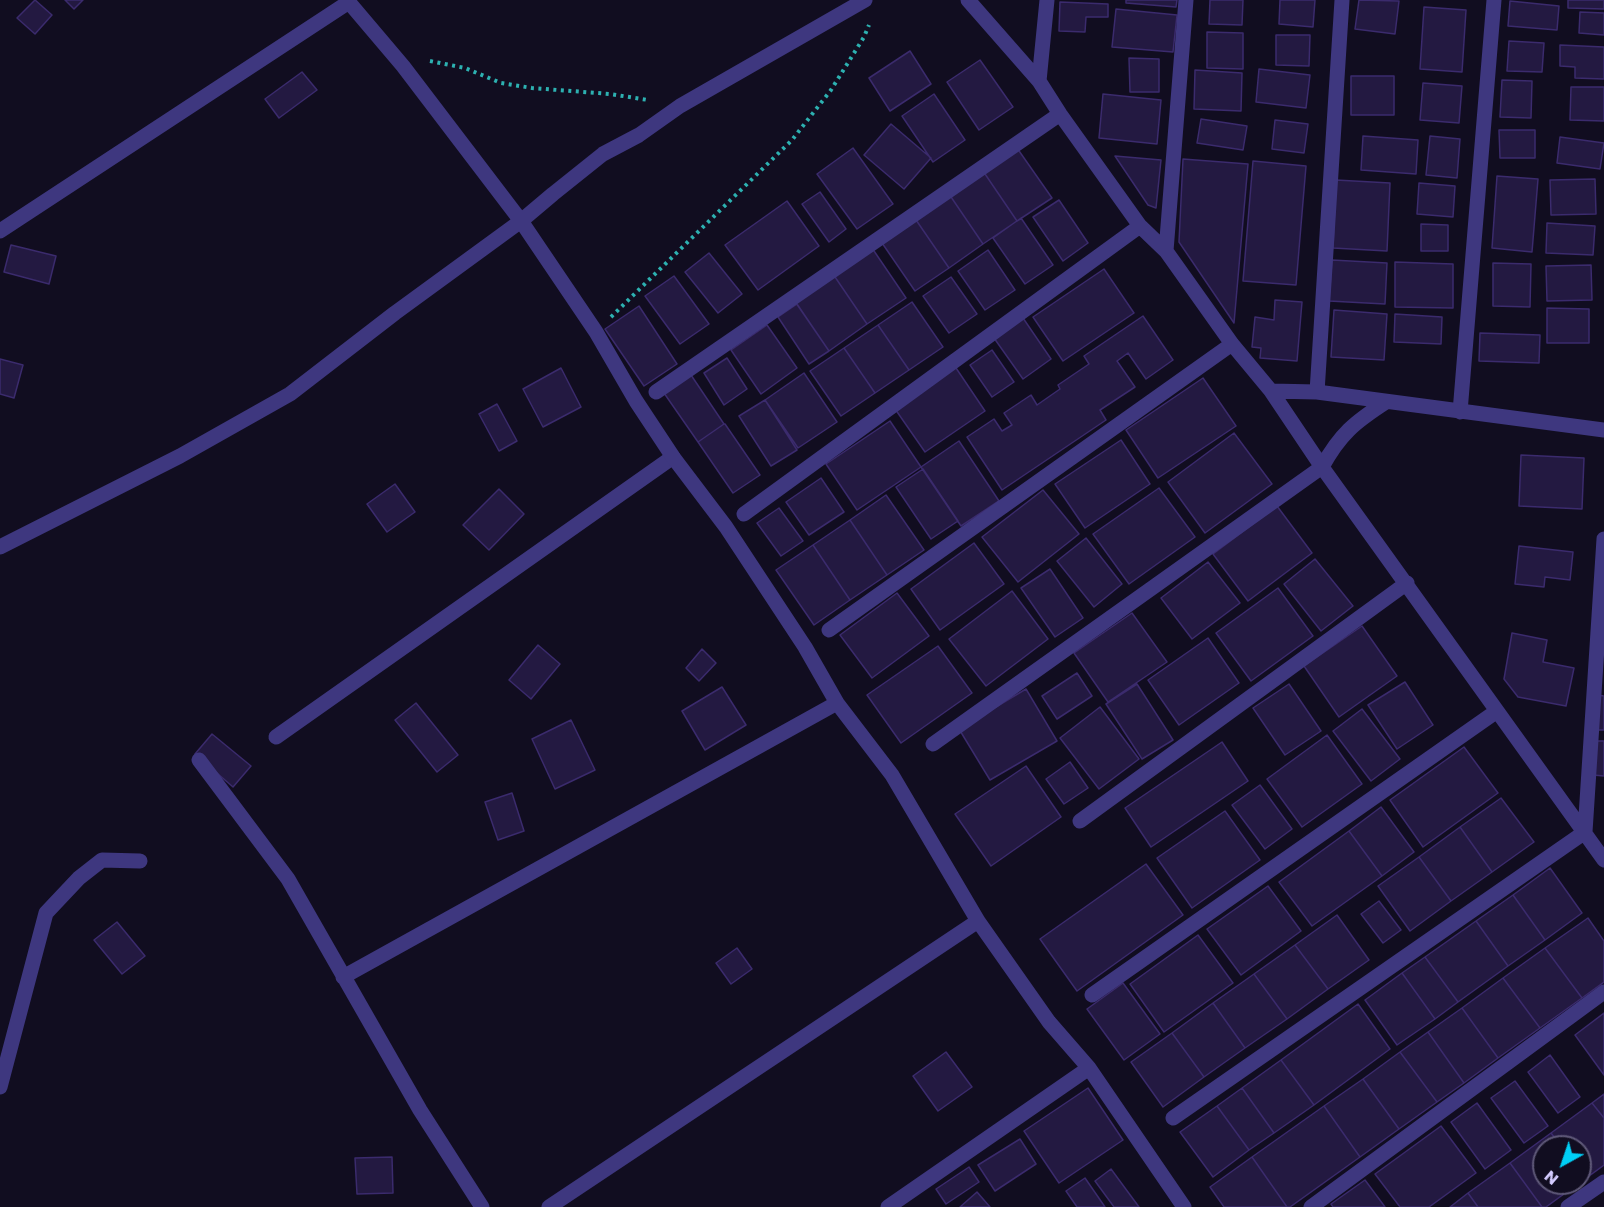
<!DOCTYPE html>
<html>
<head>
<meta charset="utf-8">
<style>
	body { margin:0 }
	#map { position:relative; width:1604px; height:1207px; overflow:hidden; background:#110d20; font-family:Poppins,sans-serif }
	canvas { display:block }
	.north { position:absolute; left:1532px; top:1135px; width:60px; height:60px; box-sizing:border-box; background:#110d20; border:2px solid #5f5979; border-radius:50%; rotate:220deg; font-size:16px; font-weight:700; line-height:24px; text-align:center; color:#d4cbff }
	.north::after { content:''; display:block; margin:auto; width:21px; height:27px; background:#00cff6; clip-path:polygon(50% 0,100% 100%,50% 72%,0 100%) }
</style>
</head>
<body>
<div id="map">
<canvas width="1604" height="1207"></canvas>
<div class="north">N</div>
</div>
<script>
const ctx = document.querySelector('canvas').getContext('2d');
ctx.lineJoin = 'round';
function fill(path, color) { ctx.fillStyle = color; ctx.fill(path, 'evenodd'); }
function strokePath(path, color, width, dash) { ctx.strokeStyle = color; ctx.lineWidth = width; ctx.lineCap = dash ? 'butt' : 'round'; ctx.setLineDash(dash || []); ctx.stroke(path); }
const building = new Path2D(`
	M35,0L52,15L35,34L17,18Z
	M65,0H83L74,9Z
	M1126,0H1177L1176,7L1126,3Z
	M1210,0H1243L1242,25L1209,24Z
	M1280,0H1315L1313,27L1279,24Z
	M1359,0L1399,1L1395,34L1355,29Z
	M1568,0H1604V9L1568,8Z
	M1510,1L1559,6L1557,30L1508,26Z
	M1060,2L1108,4V17H1086L1085,32L1059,31Z
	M1424,7L1466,10L1462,72L1420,69Z
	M1116,9L1177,15L1173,52L1112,47Z
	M1580,12L1604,13V35L1579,33Z
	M1207,32L1243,33V69L1207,68Z
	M1276,35H1310L1309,66L1276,65Z
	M1509,41L1544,43L1542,72L1507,71Z
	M1560,45L1604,47V79L1575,78V67L1560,66Z
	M910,51L931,84L890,111L869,78Z
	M1129,58L1159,59V92H1130Z
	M980,60L1013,107L979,130L947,82Z
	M1259,69L1310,75L1306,108L1256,102Z
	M1195,70L1242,73L1241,111L1194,109Z
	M302,72L317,90L279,118L265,99Z
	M1351,76H1394V115H1351Z
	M1502,80L1532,81L1531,118L1500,117Z
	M1423,83L1462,86L1459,123L1420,120Z
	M1571,87H1604V121L1570,120Z
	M934,94L965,140L933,162L902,116Z
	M1103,94L1161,100L1157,144L1099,138Z
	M1201,119L1247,126L1243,150L1197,143Z
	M1275,120L1308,124L1304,153L1272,149Z
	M891,124L931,158L904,189L864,155Z
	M1499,130H1535V158H1500Z
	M1363,136L1418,140L1416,174L1361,170Z
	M1430,136L1460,139L1457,178L1426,175Z
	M1560,137L1604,143L1600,169L1557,163Z
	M853,148L893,204L857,229L817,174Z
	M1017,148L1052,198L1017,221L983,171Z
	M1115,156L1161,160L1156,208L1148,205Z
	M1183,159L1248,164L1234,323L1179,242Z
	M1253,161L1306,166L1296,285L1243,281Z
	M983,171L1017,221L983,244L949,194Z
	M1497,176L1538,179L1532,252L1492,248Z
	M1595,179L1596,214L1551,215L1550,180Z
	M1336,180L1390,183L1387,251L1333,248Z
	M1419,183L1455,186L1453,217L1417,214Z
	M820,192L846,229L829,242L802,204Z
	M949,194L983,244L949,268L914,217Z
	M1059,200L1088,243L1063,261L1033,217Z
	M787,201L819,246L758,290L725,245Z
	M914,217L949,268L915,291L880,240Z
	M1021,218L1053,265L1025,284L993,238Z
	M1547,223L1595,226L1593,255L1546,253Z
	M1421,224L1448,225V251H1421Z
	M11,245L56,256L49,284L4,272Z
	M872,248L906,298L867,324L833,274Z
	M988,250L1015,290L985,310L958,271Z
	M709,253L742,294L718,313L685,272Z
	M1332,260L1387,263L1385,304L1329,301Z
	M1395,262L1453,264V308L1395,307Z
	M1493,263L1531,264L1530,307L1493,306Z
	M1591,265L1592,300L1547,301L1546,266Z
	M1104,269L1134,313L1063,361L1033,317Z
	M833,274L867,324L829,351L794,300Z
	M674,276L709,324L680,344L645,296Z
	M951,277L977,314L949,333L923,296Z
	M1275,300L1302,302L1297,361L1260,358L1261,348L1252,347L1255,317L1274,320Z
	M912,302L943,347L909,370L878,325Z
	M797,304L829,351L809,364L778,317Z
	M639,306L677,364L644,386L605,329Z
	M1547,308L1589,309V343H1547Z
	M1334,310L1387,314L1384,360L1331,357Z
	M1395,314L1442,317L1441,344L1394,342Z
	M1143,316L1173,360L1146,379L1128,353L1117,361L1135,387L1100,410L1106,420L1002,490L967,437L994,419L1002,431L1012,425L1004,413L1031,395L1037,405L1060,389L1058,385L1089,364L1084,356Z
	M1023,318L1051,359L1023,379L994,338Z
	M767,325L797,368L761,394L731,350Z
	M878,325L909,370L875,393L844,348Z
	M1480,333L1540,335L1539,363L1479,361Z
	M844,348L875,393L841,416L810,371Z
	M992,350L1014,382L992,397L970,365Z
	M727,358L747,389L724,405L704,373Z
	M0,359L23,365L14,398L0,394Z
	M954,365L985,411L925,452L893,406Z
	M561,368L581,407L543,427L523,389Z
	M804,373L837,422L798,448L765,400Z
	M691,375L724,424L698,442L664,393Z
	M1203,378L1236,426L1158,478L1126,430Z
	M765,400L797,450L771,466L739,416Z
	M497,404L517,441L499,451L479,414Z
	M890,421L921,467L857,510L826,464Z
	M724,424H725L760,475L733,493L698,442Z
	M1234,433L1272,484L1205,533L1168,482Z
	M1121,440L1150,484L1085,528L1055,484Z
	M959,441L999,501L961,526L921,467Z
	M1521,455L1584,458L1582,509L1519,506Z
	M923,469L958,521L931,539L896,487Z
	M821,478L844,512L809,535L786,502Z
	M395,484L415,512L387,532L367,504Z
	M1159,488L1195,537L1129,584L1093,534Z
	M499,489L524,514L489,550L463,525Z
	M1043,490L1079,534L1018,582L982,537Z
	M886,495L924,550L887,575L850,520Z
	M1277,506L1312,553L1248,601L1213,554Z
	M779,508L803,541L781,556L757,523Z
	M850,520L887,575L850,600L813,545Z
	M1086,538L1122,584L1094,607L1057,561Z
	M974,543L1004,584L940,630L911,589Z
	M813,545L850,600L814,625L776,570Z
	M1519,546L1573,552L1570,580L1545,577L1544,587L1515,584Z
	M1315,559L1353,606L1321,631L1284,584Z
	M1208,562L1240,603L1192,639L1161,598Z
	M1050,569L1083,618L1055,637L1021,588Z
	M1278,588L1313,636L1251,681L1216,633Z
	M1012,591L1048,639L986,686L949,639Z
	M897,593L929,636L872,678L840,635Z
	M1132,613L1167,662L1108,702L1074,653Z
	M1362,626L1397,676L1339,717L1304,666Z
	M1512,633L1547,640L1543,662L1574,668L1566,706L1518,697L1504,679Z
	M1208,638L1239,683L1179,725L1148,680Z
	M538,645L560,664L531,699L509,680Z
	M938,646L972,693L901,743L867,695Z
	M702,649L716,663L699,681L686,668Z
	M1077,673L1092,696L1057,719L1042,696Z
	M1405,682L1433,725L1397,749L1368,705Z
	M1137,684L1173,740L1142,759L1106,704Z
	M1289,684L1321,731L1285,755L1253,708Z
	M722,687L746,725L705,750L682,711Z
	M1026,689L1057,741L990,780L959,729Z
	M1597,695L1604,696V730H1595Z
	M416,703L458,755L437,772L395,720Z
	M1100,707L1139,759L1099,789L1060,738Z
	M1362,709L1400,759L1371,781L1333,731Z
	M571,720L595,770L555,789L532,739Z
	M212,734L251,766L233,787L195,754Z
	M1327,735L1362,784L1302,827L1267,779Z
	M1595,741H1604V776L1593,775Z
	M1222,742L1248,781L1151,847L1125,808Z
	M1464,747L1498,793L1423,847L1390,800Z
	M1070,762L1088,788L1064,804L1046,779Z
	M1026,766L1061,817L991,866L955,814Z
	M1260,785L1292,829L1265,849L1232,805Z
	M512,793L524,831L498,840L485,802Z
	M1501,798L1534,842L1492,872L1460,827Z
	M1381,807L1414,852L1382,876L1349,831Z
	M1225,811L1260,860L1192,908L1157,858Z
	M1460,827L1492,872L1451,901L1419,857Z
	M1349,831L1382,876L1312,926L1279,882Z
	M1419,857L1451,901L1410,931L1378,886Z
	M1146,864L1183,915L1077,991L1040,939Z
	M1550,868L1582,913L1545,940L1513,895Z
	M1268,886L1301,931L1241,975L1207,929Z
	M1513,895L1545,940L1508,966L1476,921Z
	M1379,901L1401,930L1383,943L1361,914Z
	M1337,915L1369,960L1328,989L1295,945Z
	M1588,918L1604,941V982L1582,998L1545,948Z
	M1476,921L1508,966L1458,1002L1425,957Z
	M117,922L145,956L122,974L94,940Z
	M1198,935L1233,983L1164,1032L1130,984Z
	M1295,945L1328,989L1287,1019L1254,974Z
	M737,948L752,969L731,984L716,963Z
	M1545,948L1582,998L1540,1028L1503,978Z
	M1425,957L1458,1002L1435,1019L1402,973Z
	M1402,973L1435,1019L1397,1045L1365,1000Z
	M1254,974L1287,1019L1245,1048L1213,1003Z
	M1503,978L1540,1028L1498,1058L1462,1008Z
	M1123,983L1160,1034L1124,1060L1087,1009Z
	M1213,1003L1245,1048L1204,1077L1172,1033Z
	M1358,1004L1390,1049L1314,1105L1281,1060Z
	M1462,1008L1498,1058L1464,1083L1428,1032Z
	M1604,1013V1075L1575,1035Z
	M1428,1032L1464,1083L1437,1102L1400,1052Z
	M1172,1033L1204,1077L1163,1107L1131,1062Z
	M946,1052L972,1087L938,1111L913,1076Z
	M1400,1052L1437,1102L1399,1129L1363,1079Z
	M1550,1055L1580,1097L1558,1113L1528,1072Z
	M1281,1060L1314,1105L1274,1133L1242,1088Z
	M1363,1079L1399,1129L1360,1157L1324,1106Z
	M1515,1081L1548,1126L1524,1143L1491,1098Z
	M1088,1088L1123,1140L1059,1183L1024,1131Z
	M1242,1088L1274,1133L1249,1150L1217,1106Z
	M1604,1094V1118L1592,1103Z
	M1477,1103L1511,1150L1485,1169L1451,1122Z
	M1592,1103L1604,1118V1165L1585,1179L1580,1172V1147H1562L1551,1133Z
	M1217,1106L1249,1150L1213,1177L1180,1132Z
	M1324,1106L1360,1157L1290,1207H1287L1252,1157Z
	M1441,1126L1476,1173L1429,1207H1400L1375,1174Z
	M1551,1133L1562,1147H1544V1183H1579L1546,1207H1542L1510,1163Z
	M1020,1139L1036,1164L995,1191L978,1165Z
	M392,1157L393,1193L357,1194L355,1158Z
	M1252,1157L1287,1207H1224L1210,1187Z
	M1510,1163L1542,1207H1478L1468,1193Z
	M969,1167L979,1182L946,1204L936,1189Z
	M1111,1169L1139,1207H1114L1095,1181Z
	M1085,1178L1105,1207H1077L1066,1191Z
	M1365,1180L1385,1207H1333L1331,1204Z
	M977,1192L990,1207H960Z
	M1468,1193L1478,1207H1450Z`);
fill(building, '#231941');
strokePath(building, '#3b2b6d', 1.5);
strokePath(new Path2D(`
	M430,61L465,68L501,83L532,88L610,94L648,100
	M611,317L792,140L831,90L864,37L869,25`), '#2db1b1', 4, [3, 4.5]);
strokePath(new Path2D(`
	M276,737L673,457`), '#3e377f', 15);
strokePath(new Path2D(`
	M347,0L403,66L521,221L596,332L636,401L673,457L726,527L805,647L837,703L892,775L978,921L1049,1022L1089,1068L1184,1207
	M968,0L1039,81L1060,114L1140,226L1166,251L1232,344L1271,391L1322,467L1604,860
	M1039,81L1047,0
	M0,231L349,2
	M1166,251L1186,0
	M1271,391L1317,392L1604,430
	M656,392L1060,114
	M1317,392L1342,0
	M1460,412L1494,0
	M744,514L1140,226
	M0,547L180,456L290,394L395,313L521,221L553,194L603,154L639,135L680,106L865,0
	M829,630L1232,344
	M933,744L1322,467C1340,434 1355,422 1386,402
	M199,760L288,879L420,1110L482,1207
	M1080,821L1407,583
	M343,977L837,703
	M1092,995L1497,711
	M0,1087L46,913L79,878L102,860L140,861
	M1173,1118L1585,832L1604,539
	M549,1207L978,921
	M888,1207L1089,1068
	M1311,1207L1604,992
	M1568,1207L1604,1182`), '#3e377f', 15);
</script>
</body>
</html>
